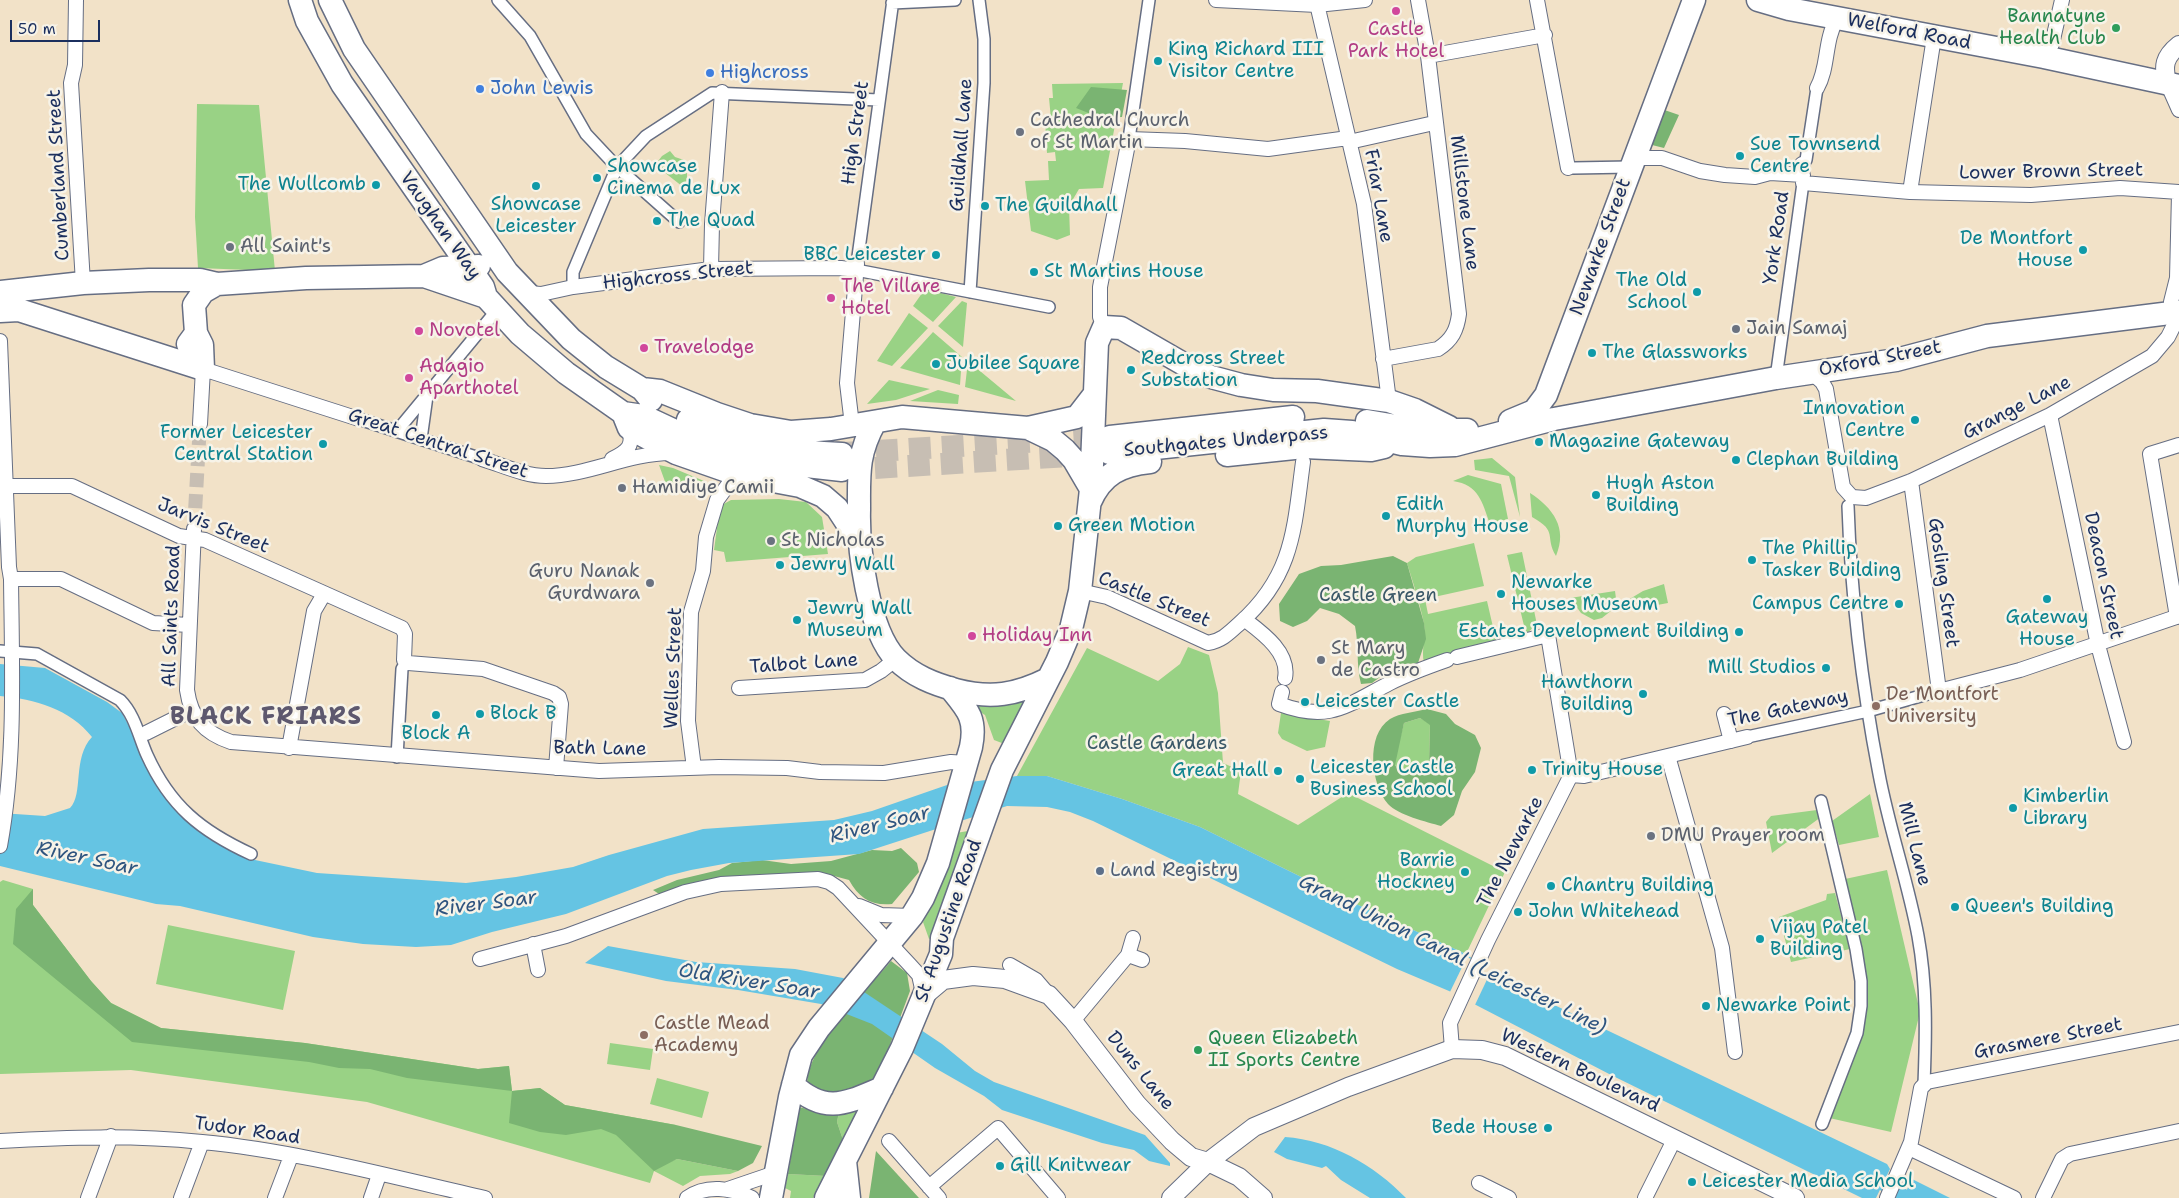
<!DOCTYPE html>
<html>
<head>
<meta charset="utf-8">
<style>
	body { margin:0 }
	#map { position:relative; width:2179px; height:1198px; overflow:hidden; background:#f2e2c8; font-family:"Shantell Sans",sans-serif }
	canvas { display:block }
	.scale { position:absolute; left:10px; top:20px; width:90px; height:22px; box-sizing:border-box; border:2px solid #1b2f5e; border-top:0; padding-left:6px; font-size:15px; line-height:18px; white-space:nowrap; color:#1b2f5e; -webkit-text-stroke:4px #f7f3e8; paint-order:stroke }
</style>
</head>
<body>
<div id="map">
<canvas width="2179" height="1198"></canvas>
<div class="scale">50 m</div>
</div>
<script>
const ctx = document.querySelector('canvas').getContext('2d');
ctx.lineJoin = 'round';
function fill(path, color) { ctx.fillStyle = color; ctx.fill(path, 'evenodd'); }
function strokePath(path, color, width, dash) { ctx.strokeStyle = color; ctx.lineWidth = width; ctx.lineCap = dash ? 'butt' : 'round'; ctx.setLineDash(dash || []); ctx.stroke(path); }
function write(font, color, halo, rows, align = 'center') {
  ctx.font = font + ' "Shantell Sans",sans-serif'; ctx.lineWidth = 5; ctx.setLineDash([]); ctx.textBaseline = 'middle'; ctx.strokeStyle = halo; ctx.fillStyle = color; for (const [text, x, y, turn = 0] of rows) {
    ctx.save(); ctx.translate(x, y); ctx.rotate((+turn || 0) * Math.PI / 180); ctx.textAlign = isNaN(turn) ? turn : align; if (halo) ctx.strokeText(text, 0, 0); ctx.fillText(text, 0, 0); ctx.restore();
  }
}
fill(new Path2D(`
	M1123,83L1103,188L1079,189L1069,206L1070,235L1057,240L1031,231L1025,181L1049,180L1048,161H1056L1055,152L1047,153L1045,120L1051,119L1049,98H1053L1052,84Z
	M197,104L259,105L275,271L198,268L195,217Z
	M670,151L675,157L687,161V190L655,165L662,156Z
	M925,289L956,297L933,322L913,306Z
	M962,301L967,303L963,347L938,326Z
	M909,313L928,328L892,366L877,361Z
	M933,332L962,357L960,385L900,368Z
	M968,361L1016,401L965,387Z
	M889,380L930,389L896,400L867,404Z
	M938,390L959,395L958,404L910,401Z
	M1492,458L1515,477L1520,517L1509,476L1475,470L1474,460Z
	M659,465L673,468L704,481L667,487Z
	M1468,475L1501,484L1508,519L1490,524C1482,502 1479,485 1453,481Z
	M1530,493C1553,508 1568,528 1556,556C1544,536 1559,532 1532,517Z
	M779,499L806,502L822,517L828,554L726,562L724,552L714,550L720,506L731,500Z
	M1474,543L1484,586L1425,599L1428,614L1487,601L1496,640L1424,663C1421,649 1426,638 1424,624C1420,603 1413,583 1407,563L1416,557Z
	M1522,552L1536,620L1534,627L1526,634L1507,555Z
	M1664,584L1668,603L1630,610L1628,600L1643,591Z
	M1615,591L1617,606L1602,618L1594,620L1581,613L1570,598Z
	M1188,647L1209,655L1218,693L1223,763L1241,771L1238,794L1298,825L1348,793L1505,872L1466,954L1356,904L1200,827L1122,799L1047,776H1017L1087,648L1158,681L1180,664Z
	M1032,696L1007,745L994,740L985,715L980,712L976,704Z
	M1281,713L1330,721L1325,747L1307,751L1282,739L1278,733Z
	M1420,718L1430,724L1429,764L1416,774L1399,771L1395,765V758L1404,723Z
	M1870,794L1879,837L1839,845L1832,821Z
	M1817,810L1821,817L1772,853L1766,822L1771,816Z
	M974,830L934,937L929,939L923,922L945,873L956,833Z
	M1887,870L1920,1012L1891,1132L1825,1117L1866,1009L1861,945L1845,879Z
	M3,880L33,889V905L91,981L111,1003L161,1028L305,1043L478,1069L509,1066L512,1091L540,1088L565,1105L676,1125L662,1165L677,1159L738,1171L730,1174L700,1176L683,1186L654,1171L650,1183L367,1102L131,1070L0,1074V882Z
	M1835,893L1850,949L1791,962L1779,917L1826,900L1827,894Z
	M168,925L295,951L283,1010L156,984Z
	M610,1043L653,1049L650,1070L607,1064Z
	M657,1078L709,1092L702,1118L650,1104Z
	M859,1108L843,1140L837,1122L839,1112Z
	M788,1174L826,1176L813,1198H790L791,1191L785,1188Z`), '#99d285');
fill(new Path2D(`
	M1091,87L1127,90L1122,117L1101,118L1076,108Z
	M1650,105L1679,115L1664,148L1636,141Z
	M1393,556L1407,563L1424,623L1426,639L1418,663L1396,665L1372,683L1361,684C1356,665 1359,645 1355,626L1339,614L1320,608L1307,621L1293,627L1280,621L1279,604L1299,574L1321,566L1341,565Z
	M1427,709L1446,714L1455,724L1475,735L1481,748L1475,772L1462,791L1454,815L1441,826C1427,822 1398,815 1388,804C1371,785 1365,735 1390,719C1400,713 1415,712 1427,709ZM1420,718L1430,725L1429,764L1416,774L1399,771L1395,765L1404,723Z
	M901,848L917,863L919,872L892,904C871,906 859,898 849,880L819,872L723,877L659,894L653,890L677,880L719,870L732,863L762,860L791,864L831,861L872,850L892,851Z
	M33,889V905L91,981L111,1003L161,1028L305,1043L478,1069L509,1066L512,1091L540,1088L565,1105L676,1125L762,1146L753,1163L738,1171L677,1159L654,1171L616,1135L601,1129L566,1135L540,1132L509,1123L512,1091L407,1078L370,1069L339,1068L309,1062L132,1042L13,944L16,909Z
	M891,961L907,973L910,991L881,1069L869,1085L838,1099L807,1087C807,1043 864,994 891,961Z
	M799,1107L819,1112H839L837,1122L843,1140L826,1176L788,1174Z
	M876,1151L919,1198H869Z`), '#7ab472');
fill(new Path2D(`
	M0,664L45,668L107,702L122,713L170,804L209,839L255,860L317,873L466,883L516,877L573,867L609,855L703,829L834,820L872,811L947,785L1017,776H1047L1122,799L1200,827L1356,904L1466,954L1502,980L1887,1164L1890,1169L1876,1198H1862L1613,1076L1449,991L1397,969L1093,821L1070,812L1047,807L1007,806L859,854L729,863L691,870L667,876L566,914L492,932L451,945L416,947L363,944L313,937L180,906L156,904L0,866V813L45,816L70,808C84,794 72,758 92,737C70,709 35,699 0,696Z
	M608,946L696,962L795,969L843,978L942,1044L975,1071L994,1082L1145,1135L1170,1163V1166L1149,1161L1134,1150L1102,1143L1002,1110L984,1096L935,1068L872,1024L821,1004L738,990L666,981L585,963Z
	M1285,1137C1331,1140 1374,1165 1406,1198H1370L1341,1180L1326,1166L1322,1168L1287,1159L1274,1152Z
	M1912,1179L1950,1198H1903Z`), '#65c4e3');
fill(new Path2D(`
	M1467,957L1492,969L1474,1007L1449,994Z`), '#f2e2c8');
strokePath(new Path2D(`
	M1867,1177L1910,1198`), '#65c4e3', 12);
strokePath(new Path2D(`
	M194,529L200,424`), '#c7beb3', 14, [14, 7]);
strokePath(new Path2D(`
	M843,453L1110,437
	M842,470L1085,455`), '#c7beb3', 22, [22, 11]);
const pedestrian = new Path2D(`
	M498,0L530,36L586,134L617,167L679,222
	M892,3L955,0
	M1129,139L1149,0
	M1802,164L1806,160L1817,88
	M1573,168L1630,167
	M857,264L893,0
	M856,270L1049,307
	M573,287V272L617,167L646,136L712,93L879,100
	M970,292L984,83V39L979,0
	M1776,378L1803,183
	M359,419L482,459
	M397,431L497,310
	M421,439L427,396
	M1848,506C1851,596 1862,686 1879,774C1889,828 1908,882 1918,936C1927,985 1926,1034 1924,1084
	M0,651L37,654L120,700C135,715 139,737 147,755C170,806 201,831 251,854
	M1747,737L1868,711L1931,693
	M397,757L402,669L406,662
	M1821,801L1856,949L1861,981V1006L1857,1033L1822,1124`);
const minor = new Path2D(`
	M76,0L75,65L71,83L83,283
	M1216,0L1317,5L1365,0
	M1316,0L1364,204L1389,401
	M1537,0L1568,168
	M1428,56L1545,35
	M2044,57L2052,44L2062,0
	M2167,83L2179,110
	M1817,88C1829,67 1824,40 1837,19
	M1349,142L1434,123
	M1634,158H1662L1700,171L1725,175L1755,177L1770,173L1803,175
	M1802,164L1803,183L1910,192L2031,195L2120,188L2179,192
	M1910,192L1934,37
	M711,269L712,224L722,92
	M528,293L541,294L573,287L711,269L841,268L856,270
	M1104,327L1100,317V287L1129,139L1185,141L1268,149L1348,138
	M0,341L9,567L11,579C12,668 16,758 0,846
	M1383,359L1438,349C1452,340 1457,330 1459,314L1428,56L1418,0
	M1812,373L1822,382L1826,389L1843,487L1852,497L1866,498L1911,481L2050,415L2152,356L2168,337L2174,325L2171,302L2177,278L2179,194
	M2050,415L2098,645L2124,742
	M200,424L203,369L359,419
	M852,425L847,383L857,264
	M482,459C502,465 525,476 546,476C587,476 628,453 671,453
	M612,459C628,451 634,446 629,428
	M1911,481L1939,691
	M7,486H72L179,536L205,540L402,628L405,634L404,660L408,663L483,669L553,693L559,697L561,704L556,768
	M194,529L187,690C191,718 204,733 231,742L599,771L719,767L787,768L820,772L884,773L951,762L966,763
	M11,579H61L153,623L189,625
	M1080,591L1107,597L1208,643C1222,641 1230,632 1240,623C1294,575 1294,528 1303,462
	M2177,617L2150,454L2179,445
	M1244,619C1261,632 1290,652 1285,678
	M739,688L865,680L881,671L896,659
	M1282,692L1279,704C1330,723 1347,705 1390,683C1408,674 1427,667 1447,660
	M1931,693L2020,670L2179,616
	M1724,714L1731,741
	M146,733L192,710
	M289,748L314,611L324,594
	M1668,756L1722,948L1735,1052
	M694,768L688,721L691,612L703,571L706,537L717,500L736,474
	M1571,775L1584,776L1747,737
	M859,906L881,915L912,916
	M533,944L538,970
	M1128,955L1142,960
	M480,959L566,936L685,892L721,884L818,879L829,882L838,888L909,964L919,975L923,993
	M1010,965L1036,980L1048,994
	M1073,1021L1128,955L1133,938
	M1452,1049L1450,1023L1488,940L1571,775L1548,635L1457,657
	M0,1141C68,1137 134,1135 202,1142C297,1151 392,1177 485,1198
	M889,1141L939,1198
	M1909,1148L2014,1198
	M1479,1183L1509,1198
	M929,1187L998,1128L1058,1198
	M728,1189L775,1173
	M88,1198L111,1136
	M181,1198L202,1142
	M275,1198L291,1156
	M371,1198L379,1175
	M687,1198C706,1184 732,1188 752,1198
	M1645,1198L1675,1138
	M1887,1198L1911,1142L1921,1088L1927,1082L2179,1032
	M2043,1198L2062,1159L2070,1154L2179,1131`);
const tertiary = new Path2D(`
	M2167,83C2163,66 2164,57 2179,45
	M924,996L943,980L973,976L1005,979L1049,995L1073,1021L1137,1104L1172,1141L1191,1157L1208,1162L1239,1177L1263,1198
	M1171,1198L1208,1162L1254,1127L1348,1087L1452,1049L1482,1050L1505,1056L1795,1198`);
const primary = new Path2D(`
	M300,0L307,21L342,84L483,287L486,297L520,334L566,373L623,413L643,416L688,437L741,455L762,461L842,470
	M330,0L354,49L507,272L571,339L606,367L642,389L651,400
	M1758,0L1789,9L2044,57L2179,86
	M424,276L486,297
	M0,292L83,283L149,280H200L217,284L306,278L424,276L443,268L479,266
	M0,311L19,310L203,369L202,345L196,333
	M188,344L196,333L194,305L203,292L217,284
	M642,389L660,391L717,414L750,425L791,432L831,429L902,417L1028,428L1053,440L1065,450L1074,460L1091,489L1080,591L1071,629L1057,662L1002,770L942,938L941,954L902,1048L826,1198
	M623,413L629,428L676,453L736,474L800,486L823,496L837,508L858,540
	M688,420C736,442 790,452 842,454
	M1367,421L1414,429L1467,430
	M1510,421L1534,411L1546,395L1694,0
	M875,422C857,454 859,475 859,510C858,549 868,630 896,659C913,676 934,684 956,690C991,699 1016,695 1048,679
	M1028,428L1077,417L1094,395
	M1110,437L1293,417
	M1109,453L1324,430L1352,432L1402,444L1430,446L1455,445L1554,419L1776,378L1896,360L1987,336L2179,312
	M1227,455L1304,447L1371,450L1384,447
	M1091,489L1097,343L1104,327L1121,328L1194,370L1211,377L1241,385L1273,390L1317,391L1389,401L1415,410L1449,427
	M1090,502C1102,474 1121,465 1150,462
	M793,1085C826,1115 846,1103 882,1088
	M845,1161L849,1198
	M771,1198L790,1097L801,1055L819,1028L912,916L923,898L938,863L971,747C977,718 967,709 950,688`);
strokePath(pedestrian, '#666e83', 14);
strokePath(minor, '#666e83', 16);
strokePath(tertiary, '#666e83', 20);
strokePath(primary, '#666e83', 25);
strokePath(pedestrian, '#fff', 11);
strokePath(minor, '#fff', 14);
strokePath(tertiary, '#fff', 18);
strokePath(primary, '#fff', 22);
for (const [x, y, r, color] of [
	[1396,11,5,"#d1479c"],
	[2116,28,5,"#2e9e5b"],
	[1158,61,5,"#0f9aa8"],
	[710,73,5,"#3f7fe0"],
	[480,89,5,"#3f7fe0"],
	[1020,132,5,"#6b7280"],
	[1740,156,5,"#0f9aa8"],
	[597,178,5,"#0f9aa8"],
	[376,185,5,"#0f9aa8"],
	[536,186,5,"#0f9aa8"],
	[985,206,5,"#0f9aa8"],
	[657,221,5,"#0f9aa8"],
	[230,247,5,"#6b7280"],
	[2083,250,5,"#0f9aa8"],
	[936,255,5,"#0f9aa8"],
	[1034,272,5,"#0f9aa8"],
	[1697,292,5,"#0f9aa8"],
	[831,298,5,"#d1479c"],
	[1736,329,5,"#6b7280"],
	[419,331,5,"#d1479c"],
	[644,348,5,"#d1479c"],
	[1592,353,5,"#0f9aa8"],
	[936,364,5,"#0f9aa8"],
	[1131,370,5,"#0f9aa8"],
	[409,378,5,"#d1479c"],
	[1915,420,5,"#0f9aa8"],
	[1539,442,5,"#0f9aa8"],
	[323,444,5,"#0f9aa8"],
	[1736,460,5,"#0f9aa8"],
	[622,488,5,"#6b7280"],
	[1596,495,5,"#0f9aa8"],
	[1386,516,5,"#0f9aa8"],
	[1058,526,5,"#0f9aa8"],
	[771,541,5,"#6b7280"],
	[1752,560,5,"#0f9aa8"],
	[780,565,5,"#0f9aa8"],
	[650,583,5,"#6b7280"],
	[1501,594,5,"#0f9aa8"],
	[2047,599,5,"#0f9aa8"],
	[1899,604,5,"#0f9aa8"],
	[797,620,5,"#0f9aa8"],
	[1739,632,5,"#0f9aa8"],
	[972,636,5,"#d1479c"],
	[1321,660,5,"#6b7280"],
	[1826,668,5,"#0f9aa8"],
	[1643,694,5,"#0f9aa8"],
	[1305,702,5,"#0f9aa8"],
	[1876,706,5,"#8d6e63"],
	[480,714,5,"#0f9aa8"],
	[436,715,5,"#0f9aa8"],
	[1532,770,5,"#0f9aa8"],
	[1278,771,5,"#0f9aa8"],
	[1300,779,5,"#0f9aa8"],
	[2013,808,5,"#0f9aa8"],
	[1651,836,5,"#6b7280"],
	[1100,871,5,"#5c6f8a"],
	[1465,872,5,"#0f9aa8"],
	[1551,886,5,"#0f9aa8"],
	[1955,907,5,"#0f9aa8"],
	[1518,912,5,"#0f9aa8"],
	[1760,939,5,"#0f9aa8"],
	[1706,1006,5,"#0f9aa8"],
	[644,1035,5,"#8d6e63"],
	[1198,1050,5,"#2e9e5b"],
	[1548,1128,5,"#0f9aa8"],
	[1000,1166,5,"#0f9aa8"],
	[1692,1182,5,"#0f9aa8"]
]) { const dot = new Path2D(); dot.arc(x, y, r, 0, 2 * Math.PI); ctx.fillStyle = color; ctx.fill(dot); strokePath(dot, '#f7f3e8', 2); }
write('19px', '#27864d', '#f7f3e8', [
	["Bannatyne",2106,17],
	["Health Club",2106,39],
	["Queen Elizabeth",1208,1039,"left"],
	["II Sports Centre",1208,1061,"left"]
], 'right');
write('19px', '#b23c85', '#f7f3e8', [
	["Castle",1396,30,"center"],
	["Park Hotel",1396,52,"center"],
	["The Villare",841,287],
	["Hotel",841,309],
	["Novotel",429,331],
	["Travelodge",654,348],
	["Adagio",419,367],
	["Aparthotel",419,389],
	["Holiday Inn",982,636]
], 'left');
write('19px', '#1b2f5e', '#f7f3e8', [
	["Welford Road",1909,32,11],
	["High Street",856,133,-82],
	["Guildhall Lane",962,145,-86],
	["Lower Brown Street",2051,172,-1],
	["Cumberland Street",59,175,-93],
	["Friar Lane",1378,196,80],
	["Millstone Lane",1464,203,83],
	["Vaughan Way",440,226,55],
	["York Road",1777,238,-82],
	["Newarke Street",1601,247,-70],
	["Highcross Street",678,276,-6],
	["Oxford Street",1880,359,-11],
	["Grange Lane",2017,408,-27],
	["Southgates Underpass",1226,442,-5],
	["Great Central Street",438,444,18],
	["Jarvis Street",213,526,22],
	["Deacon Street",2103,576,78],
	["Gosling Street",1943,583,82],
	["Castle Street",1154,600,22],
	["All Saints Road",172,616,-88],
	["Talbot Lane",804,664,-4],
	["Welles Street",674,668,-88],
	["The Gateway",1788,709,-12],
	["Bath Lane",600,749,1],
	["Mill Lane",1914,844,76],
	["The Newarke",1511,852,-63],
	["St Augustine Road",949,921,-71],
	["Grasmere Street",2048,1039,-11],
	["Duns Lane",1140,1071,51],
	["Western Boulevard",1580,1071,25],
	["Tudor Road",247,1131,8]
]);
write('19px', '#0d838f', '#f7f3e8', [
	["King Richard III",1168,50],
	["Visitor Centre",1168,72],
	["Sue Townsend",1750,145],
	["Centre",1750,167],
	["Showcase",607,167],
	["Cinema de Lux",607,189],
	["The Wullcomb",366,185,"right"],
	["Showcase",536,205,"center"],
	["Leicester",536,227,"center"],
	["The Guildhall",995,206],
	["The Quad",667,221],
	["De Montfort",2073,239,"right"],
	["House",2073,261,"right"],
	["BBC Leicester",926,255,"right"],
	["St Martins House",1044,272],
	["The Old",1687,281,"right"],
	["School",1687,303,"right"],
	["The Glassworks",1602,353],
	["Redcross Street",1141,359],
	["Substation",1141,381],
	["Jubilee Square",946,364],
	["Innovation",1905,409,"right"],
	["Centre",1905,431,"right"],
	["Former Leicester",313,433,"right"],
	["Central Station",313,455,"right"],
	["Magazine Gateway",1549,442],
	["Clephan Building",1746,460],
	["Hugh Aston",1606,484],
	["Building",1606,506],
	["Edith",1396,505],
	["Murphy House",1396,527],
	["Green Motion",1068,526],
	["The Phillip",1762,549],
	["Tasker Building",1762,571],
	["Jewry Wall",790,565],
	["Newarke",1511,583],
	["Houses Museum",1511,605],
	["Campus Centre",1889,604,"right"],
	["Jewry Wall",807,609],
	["Museum",807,631],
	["Gateway",2047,618,"center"],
	["House",2047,640,"center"],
	["Estates Development Building",1729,632,"right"],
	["Mill Studios",1816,668,"right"],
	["Hawthorn",1633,683,"right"],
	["Building",1633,705,"right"],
	["Leicester Castle",1315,702],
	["Block B",490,714],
	["Block A",436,734,"center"],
	["Leicester Castle",1310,768],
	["Business School",1310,790],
	["Trinity House",1542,770],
	["Great Hall",1268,771,"right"],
	["Kimberlin",2023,797],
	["Library",2023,819],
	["Barrie",1455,861,"right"],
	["Hockney",1455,883,"right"],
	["Chantry Building",1561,886],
	["Queen's Building",1965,907],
	["John Whitehead",1528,912],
	["Vijay Patel",1770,928],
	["Building",1770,950],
	["Newarke Point",1716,1006],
	["Bede House",1538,1128,"right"],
	["Gill Knitwear",1010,1166],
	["Leicester Media School",1702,1182]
], 'left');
write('19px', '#366cbe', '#f7f3e8', [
	["Highcross",720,73],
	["John Lewis",490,89]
], 'left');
write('19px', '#5b616d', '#f7f3e8', [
	["Cathedral Church",1030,121],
	["of St Martin",1030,143],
	["All Saint's",240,247],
	["Jain Samaj",1746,329],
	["Hamidiye Camii",632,488],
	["St Nicholas",781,541],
	["Guru Nanak",640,572,"right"],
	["Gurdwara",640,594,"right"],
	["St Mary",1331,649],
	["de Castro",1331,671],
	["DMU Prayer room",1661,836]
], 'left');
write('19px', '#3a5868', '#f7f3e8', [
	["Castle Green",1378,596],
	["Castle Gardens",1157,744]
]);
write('19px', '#785e54', '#f7f3e8', [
	["De Montfort",1886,695],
	["University",1886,717],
	["Castle Mead",654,1024],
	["Academy",654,1046]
], 'left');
write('19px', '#4e5e75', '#f7f3e8', [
	["Land Registry",1110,871]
], 'left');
write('italic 20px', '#2e547f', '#f7f3e8', [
	["River Soar",880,825,-14],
	["River Soar",87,859,12],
	["River Soar",486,904,-7],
	["Grand Union Canal (Leicester Line)",1452,955,26],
	["Old River Soar",749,982,9]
]);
ctx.letterSpacing = '1px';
write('bold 24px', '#5d586e', '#f7f3e8', [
	["BLACK FRIARS",266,718]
]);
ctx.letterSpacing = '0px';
</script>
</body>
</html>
